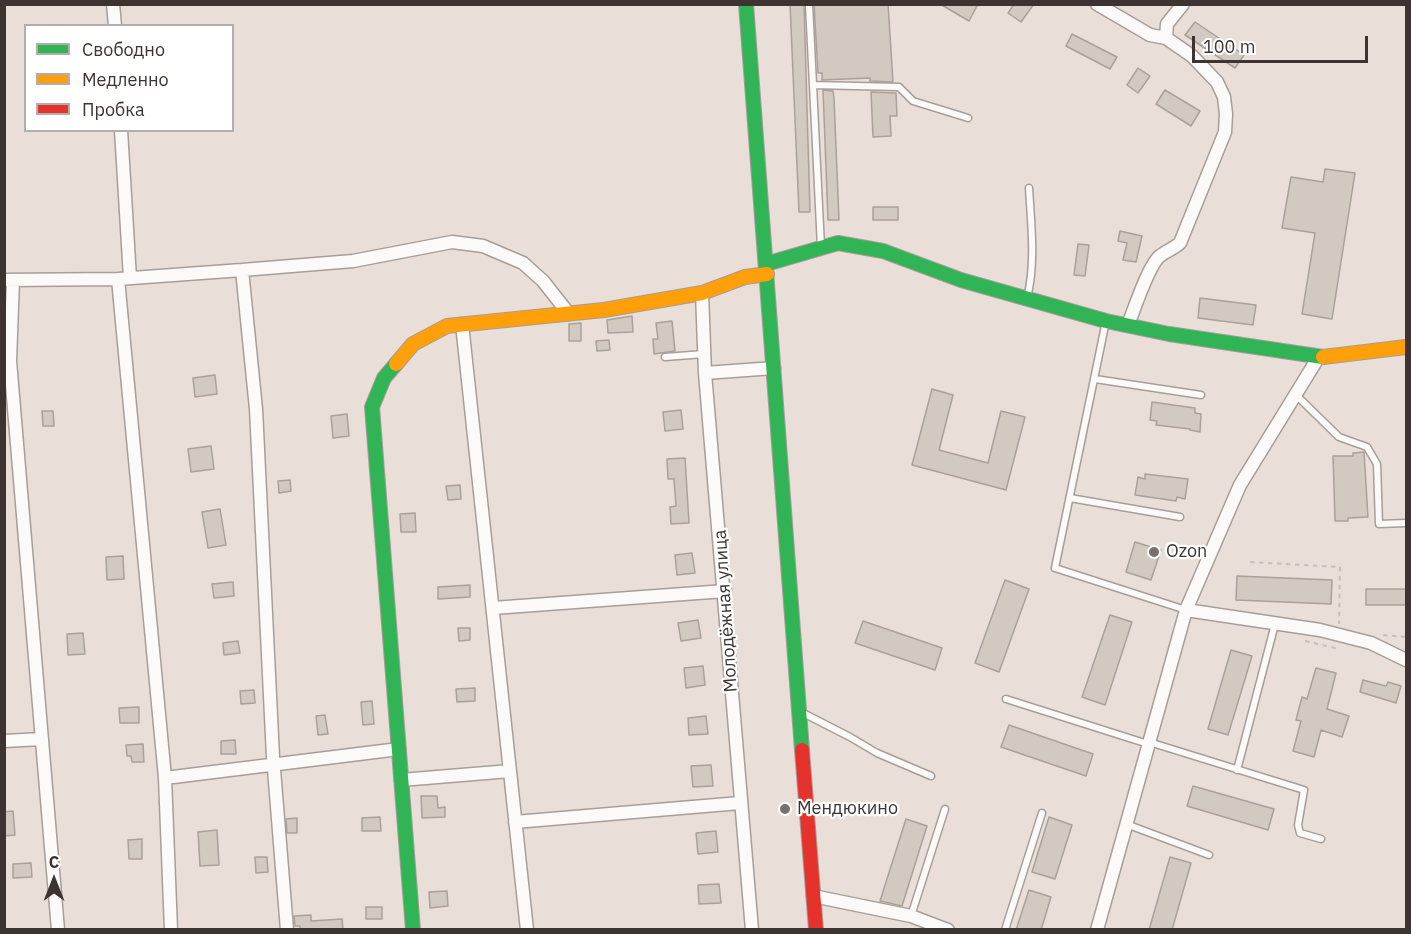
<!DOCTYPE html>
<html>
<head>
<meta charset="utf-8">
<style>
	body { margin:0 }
	#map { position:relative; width:1411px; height:934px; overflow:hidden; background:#eaded8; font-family:"IBM Plex Sans",sans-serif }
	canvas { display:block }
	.frame { position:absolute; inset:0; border:6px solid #3d3431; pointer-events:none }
	.legend { position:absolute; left:24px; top:24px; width:210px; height:108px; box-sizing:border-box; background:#fff; border:2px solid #b1aead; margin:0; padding:8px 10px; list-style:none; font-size:18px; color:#3d3431 }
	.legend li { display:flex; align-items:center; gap:12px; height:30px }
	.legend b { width:30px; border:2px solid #b1aead }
	.north { position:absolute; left:24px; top:850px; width:60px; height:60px; -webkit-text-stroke:4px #fff; paint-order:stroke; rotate:0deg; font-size:16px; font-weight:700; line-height:24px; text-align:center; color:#3d3431 }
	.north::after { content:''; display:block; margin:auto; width:21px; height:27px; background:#3d3431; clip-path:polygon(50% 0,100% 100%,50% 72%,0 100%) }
	.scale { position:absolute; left:1192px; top:36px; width:176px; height:27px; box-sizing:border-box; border:3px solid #3d3431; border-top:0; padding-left:8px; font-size:18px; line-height:21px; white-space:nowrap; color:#3d3431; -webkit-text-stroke:4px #fff; paint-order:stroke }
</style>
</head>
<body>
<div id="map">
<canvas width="1411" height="934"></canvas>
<div class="frame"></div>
<ul class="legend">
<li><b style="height:8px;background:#30b455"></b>Свободно</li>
<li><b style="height:8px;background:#ff9f0a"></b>Медленно</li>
<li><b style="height:8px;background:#e5322d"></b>Пробка</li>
</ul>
<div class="north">С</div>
<div class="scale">100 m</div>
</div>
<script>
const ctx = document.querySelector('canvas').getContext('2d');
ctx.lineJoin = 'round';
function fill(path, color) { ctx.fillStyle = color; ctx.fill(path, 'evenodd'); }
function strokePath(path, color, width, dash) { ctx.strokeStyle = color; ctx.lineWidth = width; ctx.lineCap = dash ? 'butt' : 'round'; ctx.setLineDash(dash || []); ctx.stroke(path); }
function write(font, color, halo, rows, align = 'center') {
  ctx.font = font + ' "IBM Plex Sans",sans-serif'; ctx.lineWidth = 4.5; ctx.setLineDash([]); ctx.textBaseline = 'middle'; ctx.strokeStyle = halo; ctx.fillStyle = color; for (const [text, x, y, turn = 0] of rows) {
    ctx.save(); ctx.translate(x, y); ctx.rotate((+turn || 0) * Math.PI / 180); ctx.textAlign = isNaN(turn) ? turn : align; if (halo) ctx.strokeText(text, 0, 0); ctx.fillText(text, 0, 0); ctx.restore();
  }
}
const building = new Path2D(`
	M790,4H804L810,212H799Z
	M814,4H888L893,82L870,81V78L822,80V73H818Z
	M940,4H978L969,21Z
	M1014,4H1034L1021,22L1008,13Z
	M1195,22L1244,55L1235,68L1185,35Z
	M1072,34L1117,57L1110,69L1066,46Z
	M1138,68L1150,76L1138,93L1127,85Z
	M823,90L833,91L834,98L839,220H828Z
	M1165,90L1200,111L1191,126L1156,104Z
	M871,92L896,93L897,116H890L891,136L873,137Z
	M1325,169L1355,173L1332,319L1302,314L1315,233L1282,228L1291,177L1323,182Z
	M873,207H898V220H873Z
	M1120,231L1142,236L1136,262L1123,260L1127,243L1118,241Z
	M1078,244L1089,245L1085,276L1074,275Z
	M1200,298L1256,305L1253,325L1198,318Z
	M632,316L633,332L608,333L607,320Z
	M672,321L675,351L654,354L653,339H658L656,323Z
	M581,323V341H569V324Z
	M609,340L610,350L597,351L596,341Z
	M215,375L217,394L195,397L193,378Z
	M932,389L953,395L939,450L988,463L1001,411L1025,417L1006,490L912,465Z
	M1152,402L1195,408V413L1201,414L1200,432L1190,430V429L1156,425L1157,421L1150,420Z
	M681,410L683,429L665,431L663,412Z
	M42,411H53L54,426H43Z
	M347,414L349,436L333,438L331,416Z
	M211,446L214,469L191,472L188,449Z
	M1364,452L1368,517L1348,518V521H1335L1333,456H1353V453Z
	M685,458L689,523L671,524L670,507L676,506L674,479H668L667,459Z
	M1145,474L1188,479L1185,499L1177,497L1176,501L1135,495L1138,477L1145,479Z
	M290,480L291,491L279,493L278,481Z
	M460,485L461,499L448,500L446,486Z
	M220,509L226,545L208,548L202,512Z
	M415,513L416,532H401L400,514Z
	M1135,542L1161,550L1151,580L1126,572Z
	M692,553L695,573L677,575L675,555Z
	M123,556L124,579L107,580L106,557Z
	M1237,576L1332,580L1331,604L1236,600Z
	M1005,580L1029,589L999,672L975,663Z
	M233,582L234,596L214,598L212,584Z
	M470,585V597L438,599V587Z
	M1366,589H1407V605H1366Z
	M1110,615L1132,622L1105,705L1082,697Z
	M698,620L701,638L681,641L678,623Z
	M863,621L942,648L935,670L855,643Z
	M458,628H470V640L459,641Z
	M83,633L85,654L68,655L67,634Z
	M238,641L240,653L224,655L223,643Z
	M1231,650L1252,656L1228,735L1208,729Z
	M703,666L705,685L686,688L684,668Z
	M1316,668L1336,673L1327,709L1349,716L1342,737L1321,730L1314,757L1293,751L1301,721L1296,720L1302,697L1307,699Z
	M1363,680L1386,686L1388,682L1401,686L1396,703L1360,692Z
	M475,688V701L457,702L456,689Z
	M254,690L255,703L241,704L240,691Z
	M372,701L374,724L363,725L361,702Z
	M139,707V723H120L119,708Z
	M325,715L328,734L318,735L316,716Z
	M706,716L708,734L689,735L688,718Z
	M1009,725L1093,754L1086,776L1001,747Z
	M235,740L236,754H221V741Z
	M143,744L144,762H132L131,756H127L126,745Z
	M711,765L713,786L693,787L691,766Z
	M1193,786L1274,809L1268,830L1187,806Z
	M421,796H437L438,808L445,807V817L422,818Z
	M13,811L15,835L4,836V812Z
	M380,817L381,831H362V818Z
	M1049,817L1072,825L1055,879L1032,872Z
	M297,818V833H287L286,819Z
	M906,819L927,826L902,906L880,901Z
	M217,830L219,865L200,866L198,832Z
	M716,831L718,852L698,854L696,833Z
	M142,839V859H129L128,840Z
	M255,857H267L268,872L256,873Z
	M1170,857L1191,863L1172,930H1149Z
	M31,863L32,877L13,878V864Z
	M719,884L721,903L699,904L698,885Z
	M1029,890L1051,897L1041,930H1016Z
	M447,891L448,906L430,908L429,892Z
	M366,907H382V919H366Z
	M311,915V921L342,919L343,930H300V926H295L294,916Z`);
fill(building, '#d2c9c0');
strokePath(building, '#a9a19b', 1.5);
const lane = new Path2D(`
	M809,4L821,247
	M813,85L899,87L913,101L968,118
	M1027,298C1036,263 1031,223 1029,188
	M1106,321L1055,568L1186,610
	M665,357L704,354
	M1095,379L1201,395
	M1296,395L1339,437L1367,447L1377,464L1379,524L1406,523
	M1070,498L1180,517
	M1006,699L1148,744
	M803,713L850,737L877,753L931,776
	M1149,742L1304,790L1298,825L1300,833L1321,839
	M1237,770L1275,624
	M1126,824L1209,855
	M911,916L945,809
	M1005,930L1042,813`);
const street = new Path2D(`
	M113,4L115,26
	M1097,4L1150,35L1166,38L1192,56L1217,82L1224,97L1226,114L1225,132L1180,243C1173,249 1166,251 1160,256C1149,264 1134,310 1128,325
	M1166,38L1167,24L1183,4
	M121,130L130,278
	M242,270L256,409L273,757L287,930
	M118,279L165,778L171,930
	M4,280L118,279L242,270L353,261L452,242L483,246L523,263L543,281L569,314
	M13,280L10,361L58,930
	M702,293L705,373L752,930
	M462,324L527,930
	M705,373L774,368
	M493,608L725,591
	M1186,610L1320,630L1371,643L1406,660
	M4,741L42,739
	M165,778L399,749
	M401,780L510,771
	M515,822L740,803
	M813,896L911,916L948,930
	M1097,930L1186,610L1240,485L1318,358`);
const fast = new Path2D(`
	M746,4L802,750
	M766,264L838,243L883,251L961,280L1106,321L1169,334L1323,357
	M396,364L384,378L372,407L413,930`);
const slow = new Path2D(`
	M1323,357L1406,347
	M396,364L413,344L447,326L604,310L702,293L745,277L767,274`);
const jam = new Path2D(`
	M802,750L816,930`);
strokePath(lane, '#a79e99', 9);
strokePath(street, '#a79e99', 15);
strokePath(fast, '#a79e99', 16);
strokePath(slow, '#a79e99', 16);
strokePath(jam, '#a79e99', 16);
strokePath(new Path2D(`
	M1250,562L1340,567L1339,624
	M1383,635L1406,637
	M1305,641L1335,648L1336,645`), '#c3c0bd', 2, [4.5, 4.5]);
strokePath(lane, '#fcfaf9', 6);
strokePath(street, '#fcfaf9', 12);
strokePath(fast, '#30b455', 14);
strokePath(slow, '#ff9f0a', 14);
strokePath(jam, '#e5322d', 14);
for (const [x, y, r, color] of [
	[1154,552,6,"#7a706b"],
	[785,809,6,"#7a706b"]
]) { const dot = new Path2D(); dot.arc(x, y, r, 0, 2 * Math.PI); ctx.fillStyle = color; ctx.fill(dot); strokePath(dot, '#fff', 2); }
write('18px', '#3d3431', '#fff', [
	["Ozon",1166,552],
	["Мендюкино",797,809]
], 'left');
write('18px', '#3d3431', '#fff', [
	["Молодёжная улица",726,611,-94]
]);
</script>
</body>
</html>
